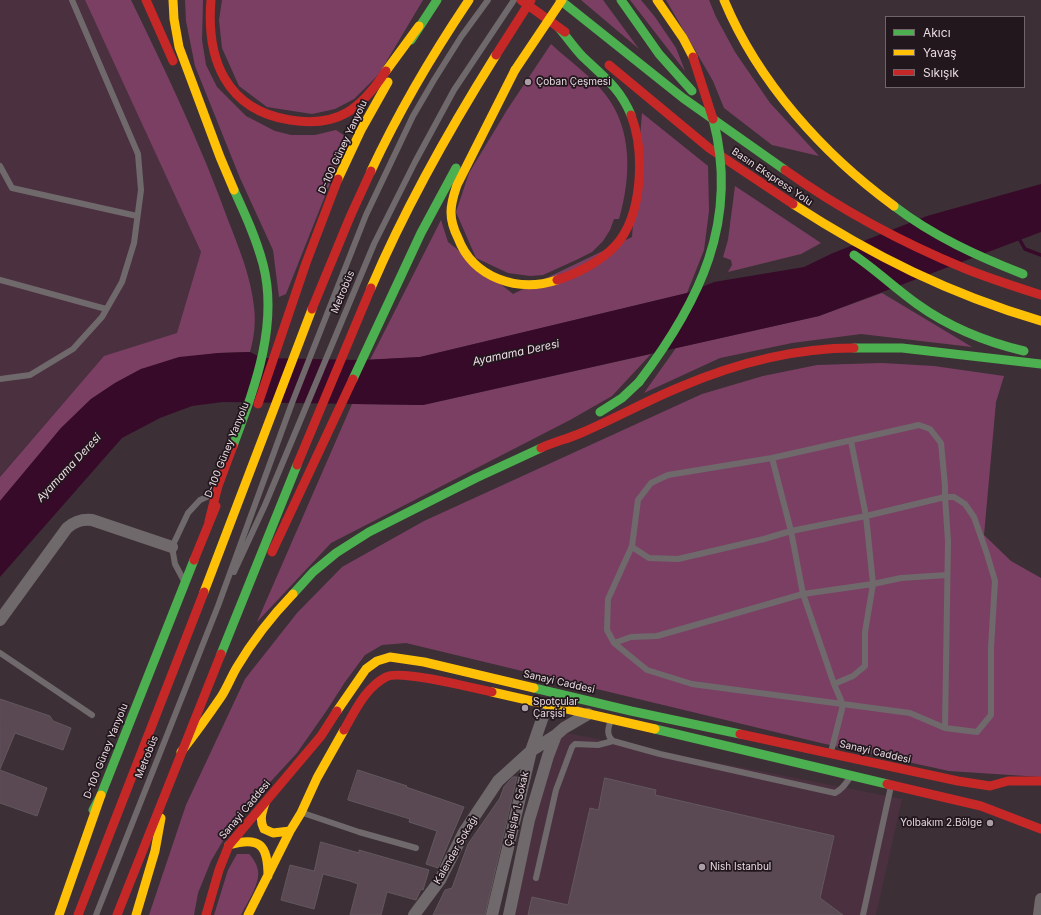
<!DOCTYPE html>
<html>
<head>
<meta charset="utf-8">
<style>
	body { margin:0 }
	#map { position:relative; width:1041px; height:915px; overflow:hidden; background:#3c3036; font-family:Inter,sans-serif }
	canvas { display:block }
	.legend { position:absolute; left:885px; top:16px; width:140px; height:72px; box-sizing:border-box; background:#21171c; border:1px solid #71656b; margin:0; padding:5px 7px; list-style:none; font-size:12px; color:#e9dae2 }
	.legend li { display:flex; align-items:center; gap:8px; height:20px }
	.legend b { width:20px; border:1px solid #71656b }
</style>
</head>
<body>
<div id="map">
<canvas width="1041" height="915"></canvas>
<ul class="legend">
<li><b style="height:5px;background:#4caf50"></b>Akıcı</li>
<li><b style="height:5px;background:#ffc107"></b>Yavaş</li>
<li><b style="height:5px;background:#c62828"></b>Sıkışık</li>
</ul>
</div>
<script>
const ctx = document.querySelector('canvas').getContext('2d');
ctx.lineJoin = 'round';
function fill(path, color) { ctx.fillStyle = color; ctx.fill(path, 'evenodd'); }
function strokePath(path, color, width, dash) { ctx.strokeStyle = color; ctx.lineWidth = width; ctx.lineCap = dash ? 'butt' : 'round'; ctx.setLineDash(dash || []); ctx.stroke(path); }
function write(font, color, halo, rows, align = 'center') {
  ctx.font = font + ' Inter,sans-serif'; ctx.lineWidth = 3.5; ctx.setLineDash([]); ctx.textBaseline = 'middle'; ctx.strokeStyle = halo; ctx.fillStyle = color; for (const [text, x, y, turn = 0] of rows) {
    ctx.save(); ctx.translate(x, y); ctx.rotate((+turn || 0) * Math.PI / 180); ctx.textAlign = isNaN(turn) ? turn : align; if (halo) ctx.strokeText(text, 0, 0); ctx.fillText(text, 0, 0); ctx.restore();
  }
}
fill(new Path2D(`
	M0,0H85L201,252L177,334L104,356L0,476Z
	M556,731L902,799L876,915H513Z`), '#4b303f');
fill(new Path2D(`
	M85,0H131C166,72 201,145 228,220C239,248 251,277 254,307C256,322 254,338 250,352L218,353L141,369L115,383L91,399L61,428L0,501V477L104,356L177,333L201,252Z
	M185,0H203L202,40L206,65L217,87L246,116L275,131L291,135H315L336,130L348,138L286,294L279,297L273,250L240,178L195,66L186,21Z
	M222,0H423L379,74L354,99L335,109L312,114L267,107L239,86L222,48L219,20Z
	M581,0H603L639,49Z
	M630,0H641L655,17L676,48L685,71Z
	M666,0H709L716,17L735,52L770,103L819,156L772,145L724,108L713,81Z
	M551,44C568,60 591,76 605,94C633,129 631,178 619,219H614L610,230L603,241L592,252L576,260L543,275L530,276L508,273L476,258L456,212L469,173L507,110Z
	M642,113L708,166L709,211L704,250L687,293L420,357L370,360L441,220L448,242L513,294L632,237Z
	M735,186L821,243L801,254L728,272L732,265L731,260L723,257L728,240Z
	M882,293L972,347L861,334L792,343L720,358L644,393L676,348L819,316Z
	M651,354L612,396L570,420L331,543L257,622L352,404L423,405Z
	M882,363L934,366L1004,376L996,402L984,535L1011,561L1041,578V777L949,771L821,743L406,643L382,645L365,655L345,682L327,710L297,753L235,820L211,861L198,893L194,915H149L186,805L245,679L297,613L342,567L424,521L702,394L763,376L817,365Z
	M237,854H249C253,858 257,864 258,871C260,884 247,903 241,915H214L228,870Z`), '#7c3f64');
fill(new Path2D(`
	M1041,184V232L819,316L423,405L223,402L192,406L160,418L122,438L0,577V501L61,428L91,399L115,383L141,369L179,357L218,353L250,352L262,358L362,360L420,357L687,293L714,282L804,267L833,253L927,216Z`), '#380a29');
strokePath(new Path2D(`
	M1017,235L1025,249L1041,255`), '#380a29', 3.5);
const building = new Path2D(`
	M0,699L50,716L53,721L71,728L63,750L15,733L0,769Z
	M0,770L47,788L37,816L0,803Z
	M358,770L407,786L406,787L464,807L438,868L426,864L437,831L409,822L410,819L348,800Z
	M513,777H517L485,915H433L445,890L452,888L468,844L500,798L504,787Z
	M605,778L656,790L655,795L834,836L820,898L843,915H528L532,897L568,905L590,808L598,810Z
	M321,842L359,853V850L429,870L423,890L421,889L416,900L387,892L381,915H350L358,884L350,881L323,874L314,909L281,900L290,865L314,871Z`);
fill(building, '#5a4853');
strokePath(building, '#62585d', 1);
strokePath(new Path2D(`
	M0,166L12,188L137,216
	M0,280L106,309
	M0,379L30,375L73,349L102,317L122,282L134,243L141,190L138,154L72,0
	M772,458L791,531L803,594L834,684L843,705L831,752
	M632,547L649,558L678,559L764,539L791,531L866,516L945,497H954L965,504L974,517L987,554L995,581L991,648V715L977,732L945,728L910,713L692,684L647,670L614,643L607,630L608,599L632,546L638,500L651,483L668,475L772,458L919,425L930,429L941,443L945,485V497L948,541L945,728
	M234,572L265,505L374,244L415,162L454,90L514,0
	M183,579L175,564L172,547L188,513L200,500L211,495
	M614,643L631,637L657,636L803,594L873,584L866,516L851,441
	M0,653L92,715
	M834,684L853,676L865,666V632L873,584L901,578L947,575
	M611,720C608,728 606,735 613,741L660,754L835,793C843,789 846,783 851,776
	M303,813L359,832L416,848
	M536,878L556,790L572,747L575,744L598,745L613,741
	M96,915L218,606L292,403L366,215L413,116L434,80L461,37L488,0
	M863,915L891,786`), '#6f696c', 6);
strokePath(new Path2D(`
	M0,620L67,528C75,521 82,519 92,520L172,547
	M414,915L440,880L464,832L498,781L531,751L556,735
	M492,915L531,751L547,705
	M509,915L529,820L548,756L556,735L564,728L588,714
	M1039,915L1041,899`), '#6f696c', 12);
strokePath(new Path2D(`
	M560,0L683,98L785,170
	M621,0L659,54L692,91
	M559,28C567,37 574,48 583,57C603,76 620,88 631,115
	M411,40L437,0
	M894,206C933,236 977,256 1023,274
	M854,255C876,270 896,289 917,304C949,327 986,342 1024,351
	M854,348H902L1041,364
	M353,379L421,233L456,168
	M600,412L622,398L639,382
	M233,446C254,389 279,326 263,264C256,238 245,214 234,190
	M293,594L313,572L336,553L369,532L476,478L541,448
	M221,654L297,465
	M534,688L631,711L740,734
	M655,729L887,784
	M93,810L101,795L194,560`), '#4caf50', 9);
strokePath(new Path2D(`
	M173,0L174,19L179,47L220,157L234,190
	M657,0L683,38L693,57
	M724,0C758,82 823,154 894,206
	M515,70L457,185C454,194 451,202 451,212C451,221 454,230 458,238C473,278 518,293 557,280
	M386,71L419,26
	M371,171C399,111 432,55 469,0
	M338,179L361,130L388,82
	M793,204C873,256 950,294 1041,321
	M371,288C406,206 449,130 496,55
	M204,592L312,309
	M492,692L655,729
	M337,711L366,669L377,661L390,657L424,662L534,688
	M181,752C195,734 208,716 221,697C227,688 231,677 237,667C253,640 271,617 293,594
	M265,803C262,812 259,820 264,829L273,833L290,831
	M229,845C260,836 268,845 268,876
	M59,915L101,795
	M136,915L155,851L161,818
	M248,915L290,831L301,813L317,778L344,730`), '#ffc107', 9);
strokePath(new Path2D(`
	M146,0L173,61
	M211,0C206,59 226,110 290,120C338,128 361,109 386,71
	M521,0L565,32
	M609,65L709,148L793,204
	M785,170C841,210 903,243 966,269C991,279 1016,287 1041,295
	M557,280C576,274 600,262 615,246C643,216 645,152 631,115
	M312,309L350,217L371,171
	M258,404L306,263L338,179
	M541,448C554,442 567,439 581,433C614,419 646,401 680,387C734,364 795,348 854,348
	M297,465L371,288
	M209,521L218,486L233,446
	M272,552L353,379
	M194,560L216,506
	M344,730C355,711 365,688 386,677C400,669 473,688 492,692
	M740,734L958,781L990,786L1008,781H1041
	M887,784L981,806L1041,829
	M78,915L204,592
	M117,915L221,654
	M206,915L219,870L229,845L321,736L337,711`), '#c62828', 9);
strokePath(new Path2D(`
	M639,382C699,303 740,221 713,119`), '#4caf50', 9);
strokePath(new Path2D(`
	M515,70L562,0`), '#ffc107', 9);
strokePath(new Path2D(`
	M496,55L531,0
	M693,57L713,119`), '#c62828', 9);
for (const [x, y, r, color] of [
	[528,82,4,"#ac9ea6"],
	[525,708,4,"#ac9ea6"],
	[990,823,4,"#ac9ea6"],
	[702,867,4,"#ac9ea6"]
]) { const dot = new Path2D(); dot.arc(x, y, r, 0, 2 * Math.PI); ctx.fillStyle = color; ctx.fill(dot); strokePath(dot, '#21171c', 1.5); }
write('10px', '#e9dae2', '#21171c', [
	["Çoban Çeşmesi",536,82],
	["Spotçular",533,702],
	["Çarşisi",533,714],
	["Yolbakım 2.Bölge",982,823,"right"],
	["Nish Istanbul",710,867]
], 'left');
write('10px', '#e9dae2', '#21171c', [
	["D-100 Güney Yanyolu",343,147,-65],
	["Basın Ekspress Yolu",772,177,34],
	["Metrobüs",343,292,-67],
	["D-100 Güney Yanyolu",227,450,-68],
	["Sanayi Caddesi",559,682,13],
	["D-100 Güney Yanyolu",106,751,-68],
	["Sanayi Caddesi",875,752,13],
	["Metrobüs",147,757,-68],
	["Çalışlar 1. Sokak",517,809,-77],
	["Sanayi Caddesi",245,810,-50],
	["Kalender Sokağı",456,850,-60]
]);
write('italic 11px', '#f1dce7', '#21171c', [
	["Ayamama Deresi",516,353,-12],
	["Ayamama Deresi",69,468,-47]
]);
</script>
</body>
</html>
